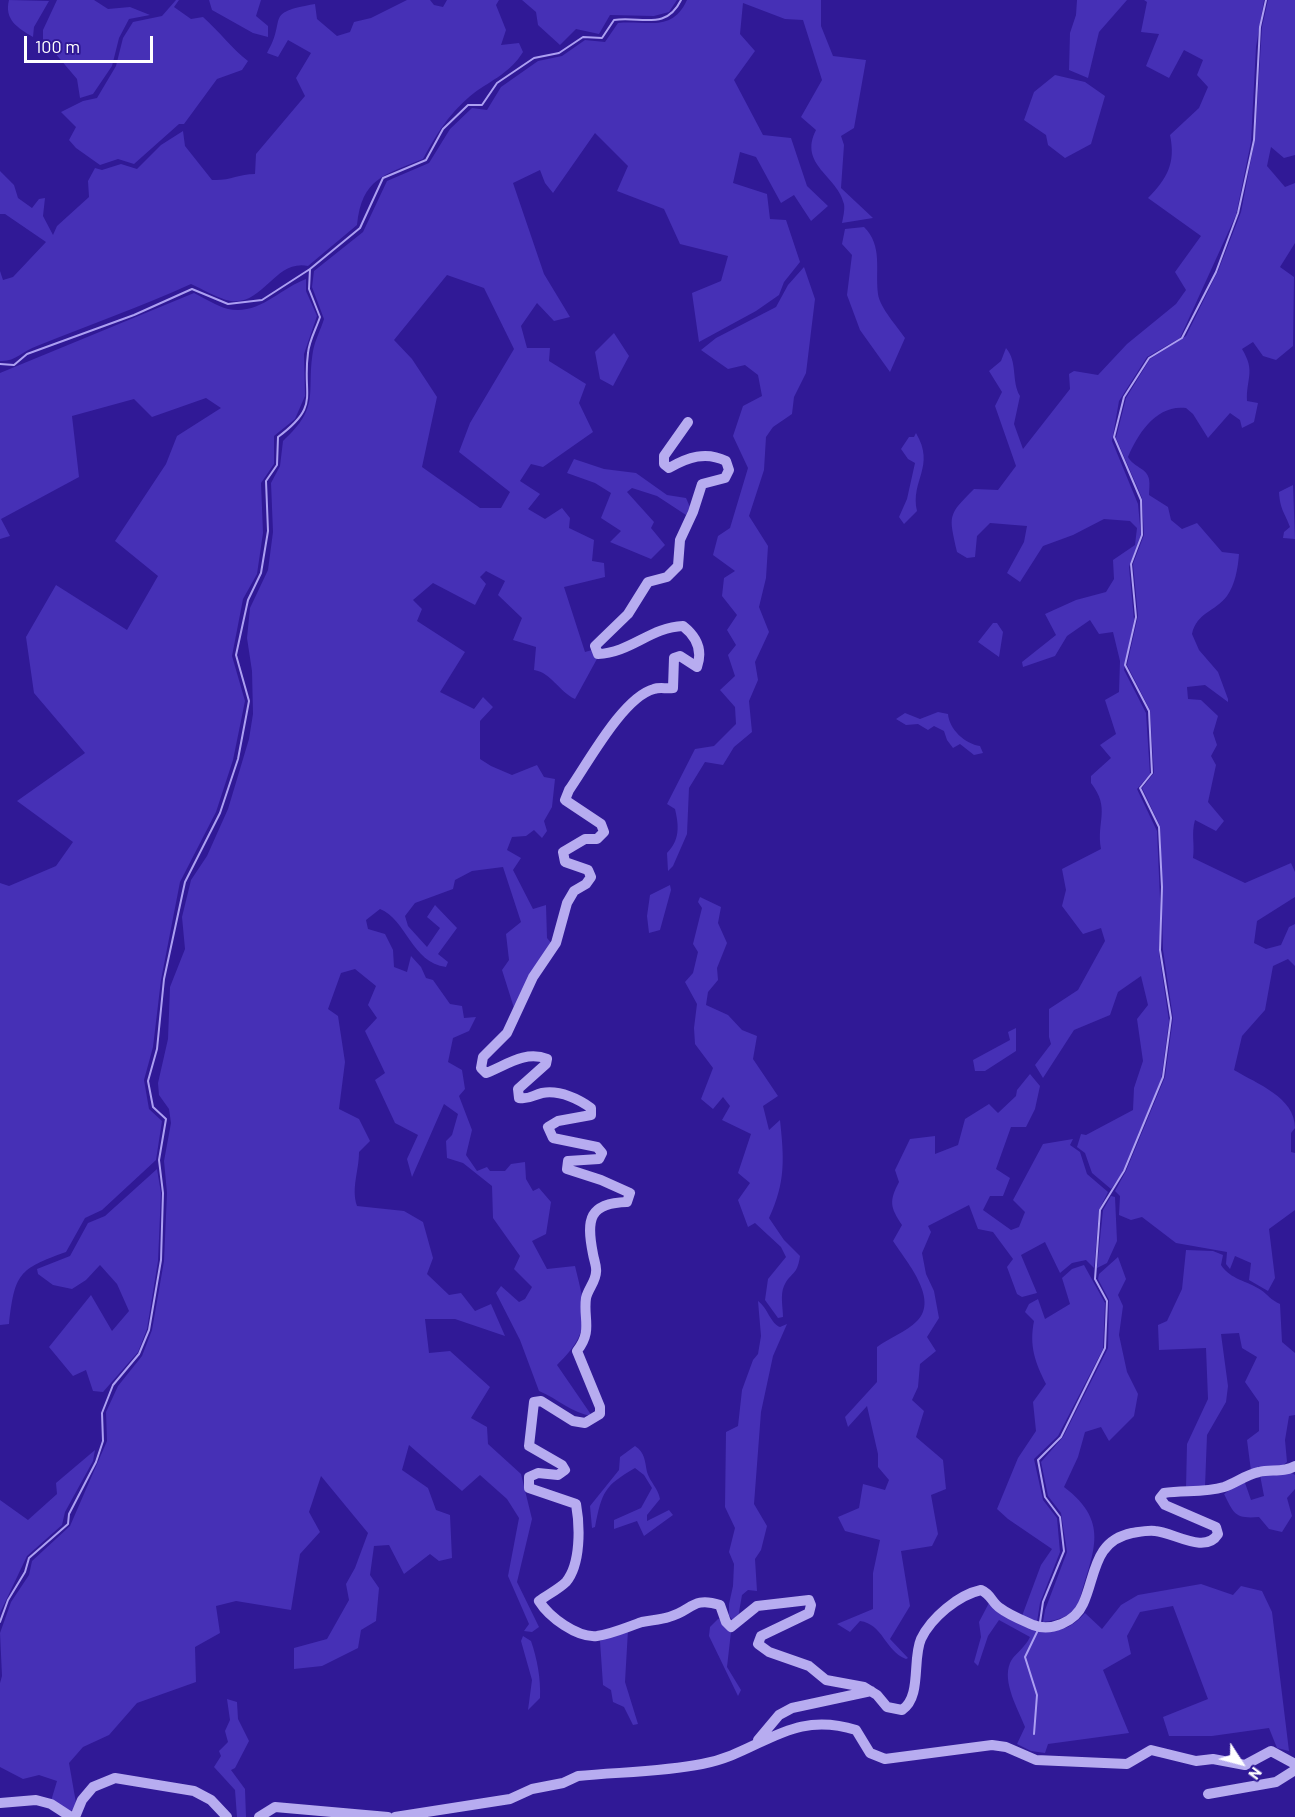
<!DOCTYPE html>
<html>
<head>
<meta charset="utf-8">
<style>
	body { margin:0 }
	#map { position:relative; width:1295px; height:1817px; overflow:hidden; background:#301996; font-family:Barlow,sans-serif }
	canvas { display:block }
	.north { position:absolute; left:1211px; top:1733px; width:60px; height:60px; -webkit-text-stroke:4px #301996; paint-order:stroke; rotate:126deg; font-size:16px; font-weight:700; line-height:24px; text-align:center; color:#fff }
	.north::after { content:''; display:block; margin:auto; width:21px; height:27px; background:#fff; clip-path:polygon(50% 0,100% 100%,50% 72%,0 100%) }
	.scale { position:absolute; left:24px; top:36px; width:129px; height:27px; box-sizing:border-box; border:3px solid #fff; border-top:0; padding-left:8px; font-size:18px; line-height:21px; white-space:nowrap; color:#fff; -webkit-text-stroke:4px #301996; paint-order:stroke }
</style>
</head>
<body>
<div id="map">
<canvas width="1295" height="1817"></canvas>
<div class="north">N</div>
<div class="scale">100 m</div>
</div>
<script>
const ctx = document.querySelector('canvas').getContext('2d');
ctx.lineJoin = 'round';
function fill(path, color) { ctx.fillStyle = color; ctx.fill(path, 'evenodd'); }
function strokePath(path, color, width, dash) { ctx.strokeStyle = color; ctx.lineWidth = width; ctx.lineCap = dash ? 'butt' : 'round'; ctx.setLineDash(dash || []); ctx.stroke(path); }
fill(new Path2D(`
	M9,0L49,1L34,27L33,37C18,28 4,20 9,0Z
	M57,0H94L108,9L130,7L150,15L129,19L119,38L112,66L93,94L80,98L77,79L43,39V30Z
	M176,0H179L174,7L191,19L203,17C220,32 231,48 248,61L242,70L217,79L184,124H179L134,164L118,159L100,165L76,148L69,140L76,127L61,112L83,101L97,98L116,66L123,38L133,22L162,16Z
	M209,0H261L256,16L268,26V37L253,33L212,10Z
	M407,0H430L434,5L443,7L447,0H499L496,5L506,30L501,45L519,43L523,52C511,72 492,80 474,93C450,112 437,133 423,159C384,175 362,178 357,225L308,266C273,259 263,310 226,300C214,296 202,289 191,284C140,307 89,325 37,346C23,351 15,362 0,361V271L3,280L13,277L46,242L5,214H0V171L14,185L18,198L32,208L39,199L45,198L43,216L53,235L57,226L89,197L88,181L95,168L102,170L121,164L137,169L161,145L183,131L185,146L212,180C230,181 238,174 255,174L256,154L305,96L296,78L311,53L288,40L278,57L267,53C288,18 262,13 315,4L317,19L337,36L350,32L354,22L371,18Z
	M522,0H677L669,12L654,16L610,15L599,34L576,29L560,45L538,25L536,12Z
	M687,0H821V26L833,56L866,60L854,128L841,136L844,145L841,188L873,218L842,223C843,218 845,210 844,204C838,176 798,165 816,130L801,117L822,80L803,20L785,19L743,3L740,34L755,51L734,80L763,135L791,138L807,186L828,206L811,221L794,195L781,203L756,157L740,152L733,183L767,194L770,219L786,220L800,262L784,282L779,295L756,311L699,342L692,293L721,281L728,256L680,244L664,209L617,191L628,166L595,133L553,193L545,183L540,170L513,183L544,274L570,317L554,321L537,303L521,326L527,348H550L549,361L586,384L579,403L593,432L543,467L531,464L520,481L540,494L528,509L545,519L562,508L570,518L569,528L594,540L592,561L604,563L605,577L564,587L585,652L592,650L598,657L575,699C558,691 552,673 534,670L536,647L513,640L522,618L498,595L505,581L486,571L480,577L486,584L475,605L433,583L413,600L422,609L417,621L465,652L440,692L474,709L483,697L493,707L480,721V759L491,766L512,775L537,765L544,777L555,779L552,807L544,821L547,831L542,838L534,830L526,836L512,837L507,850L521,858L513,870L533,909L546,905L547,938L552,944L514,1008L502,970L509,960L506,934L521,922L503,867L472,871L455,880L453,889L415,903L405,916L408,926L427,947L440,928L427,917L435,905L457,928L438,954L448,962L446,967C412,963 406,919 380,909L366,920L368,929L385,934L393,950L394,967L407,972L411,956L421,967L426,978L433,980L450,1004L462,1006L464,1018L476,1017L469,1031L453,1038L448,1062L462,1070L465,1089L459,1096L472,1130L466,1155L477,1171L487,1167L490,1171H505L511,1164L525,1162L526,1179L533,1191L539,1188L551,1202L546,1234L532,1241L547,1269L575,1266C586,1311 593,1331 557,1365L592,1416C572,1413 558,1399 539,1391L520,1340L496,1293L501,1286L519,1302L525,1299L532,1287L514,1269L520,1256L493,1218L492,1186L463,1163L447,1158L446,1141L452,1135L458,1114L444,1104L412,1177L407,1159L418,1135L395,1123L375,1080L385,1073L365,1031L377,1018L368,1005L376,986L355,969L341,973L328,1009L338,1016L345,1062L339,1109L359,1119L370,1141L359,1152C359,1171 351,1188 357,1206L404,1211L423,1222L433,1258L427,1274L449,1295L461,1293L475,1311L491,1304L505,1336L455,1319H425L429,1353L450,1351L490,1387L471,1418L487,1427L488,1444L521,1474L532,1519L517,1582L539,1627L532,1632L524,1631L529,1624L508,1576L519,1518L507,1499L480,1475L462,1491L409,1445L402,1470L428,1488L436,1510L450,1515L452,1558L439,1561L430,1554L404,1574L389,1545L374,1546L370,1575L379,1588L376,1621L361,1630L358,1648L322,1666L294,1669V1648L327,1639L349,1600L346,1584L355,1568L368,1533L321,1476L309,1512L320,1532L300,1554L291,1610L236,1601L216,1606L220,1633L195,1647L196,1682L137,1703L109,1735L83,1747L69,1763L76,1803L74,1809L69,1812L51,1801L57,1781L39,1775L23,1779L0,1767V1683L2,1676L0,1633L11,1602L29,1575L32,1561L70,1526L107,1441L106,1412L118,1386L142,1356L152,1330L164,1261L167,1193L164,1161L171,1123L169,1109L159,1095L158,1083L168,1039L170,987L185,949L182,917L191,880L207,856L228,809L249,739L253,714L252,671L247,638L250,608L268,570L273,532L271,483L280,466L283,441C321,406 306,394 313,351C315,340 321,329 324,319L312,287L314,271L363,232L387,181L429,163L450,129L472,108L487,110L501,87L538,61L562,56L585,40L605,42L618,23C647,20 672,33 687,0ZM447,275L484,288L514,349L470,423L459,452L510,492L501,508H480L422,467L437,397L412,359L394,340Z
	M1077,0H1127L1099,32L1088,78L1069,70L1070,33L1076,15Z
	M1144,0H1264L1256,47L1251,142L1236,215L1180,338L1147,357L1119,401L1112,441L1138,504L1141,536L1129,567L1134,620L1124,670L1146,713L1150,774L1137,789L1157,831L1161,921L1159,953L1169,1021L1161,1080L1121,1175L1111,1189L1092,1173L1085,1153L1077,1147L1081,1134L1086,1135L1133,1110L1134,1088L1143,1061L1137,1019L1148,1005L1141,976L1118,992L1110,1015L1074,1030L1043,1078L1035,1065L1051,1044L1049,1037V1009L1078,990L1105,941L1101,928L1083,934L1062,906L1066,890L1062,869L1101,849C1096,821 1111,809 1091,783V776L1111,758L1100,745L1116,734L1105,700L1119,692L1120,661L1113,632L1099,634L1090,620L1067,636L1055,656L1023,667L1022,662L1056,635L1045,614L1076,600L1106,592L1114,579L1113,560L1135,545L1137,528L1130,521L1104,519L1073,535L1043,546L1020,582L1007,573L1024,542L1027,526L990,523L977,536L975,557L967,558L957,552C949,515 947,516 974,489L998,490L1016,466L995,406L1002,392L989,371L1001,361L1006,348C1018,362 1011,381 1020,396L1014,424L1023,449L1070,389L1069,374L1074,371L1098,375L1127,344L1176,304L1186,290L1175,272L1201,236L1148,198C1167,179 1176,163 1170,135L1199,108L1208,87L1197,75L1203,60L1184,50L1169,78L1146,66L1159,34L1141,32L1147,2Z
	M1268,0H1295V155L1284,158L1271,147L1267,166L1285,187L1295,183V243L1280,267L1294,277L1293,346L1276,360L1263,356L1253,342L1242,349C1256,372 1246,378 1247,401L1258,403L1254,422L1242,428L1240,420L1230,413L1208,438L1193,414L1186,408C1157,404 1138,433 1128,457C1133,467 1147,468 1149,479C1150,484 1149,490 1149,495L1168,507L1171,520L1182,529L1197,523L1222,552L1239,554C1238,568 1235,585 1227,596C1215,612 1197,612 1192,634L1199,650L1218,672L1228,699V702L1205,685L1187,687L1188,699L1201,700L1218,716L1213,733L1217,745L1211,756L1216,765L1208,802L1224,821L1216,831L1195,820C1191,834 1195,844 1193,858L1245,883L1291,863L1295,872V897L1257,921L1254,943L1266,949L1281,945L1289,927L1295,924V966L1288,959L1273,966L1265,1010L1242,1036L1234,1070C1257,1084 1295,1097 1295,1128L1291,1133V1152L1295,1153V1210L1269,1229L1275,1278L1268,1291L1249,1280L1251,1263L1235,1256L1230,1269L1226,1264L1227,1252L1176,1243L1142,1217L1131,1220L1119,1215L1120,1196L1115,1191L1126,1171L1165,1077L1173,1018L1163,950L1160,826L1142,788L1154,773L1150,710L1127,665L1138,616L1133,564L1144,535L1142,498L1116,438L1126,398L1150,359L1186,336L1218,271L1241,212L1255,139L1262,27Z
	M1055,75L1085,82L1105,96L1091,144L1065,158L1048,145L1046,135L1024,120L1034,92Z
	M864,227C883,246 875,269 878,294C880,308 897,326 905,338L890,372L860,330L847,295L852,255L842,244L845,229Z
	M804,267L815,299L806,373L794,397L792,414L773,427L766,437L764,470L749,516L768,546L766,578L759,607L769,632L755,662L758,680L749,701L752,732L734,747L723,765L705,762L689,788L687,834L673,866L668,871L667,853C680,840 679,826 675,809L667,804L695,749L714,746L736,724L735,707L720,690L735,676L728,655L736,645L727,630L737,615L722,596L724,578L735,571L713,555L718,536L730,528L748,468L733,436L743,406L762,396L758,375L745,365L728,369L701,350L716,338L776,307L788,285Z
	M306,279V291L317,316L304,354L305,396L295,419L274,436V464L261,483L263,533L257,574L243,599L232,656L245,701L233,760L216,812L180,882L161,980L153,1047L144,1080L149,1109L162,1121L156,1160L102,1210L85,1218L66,1252C18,1269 15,1274 9,1324L0,1325V883L9,886L56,866L73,842L17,801L85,753L34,693L26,637L56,585L127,630L158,576L115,541L166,464L177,436L221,408L206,398L152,417L134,399L72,416L79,477L1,519L10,536L0,539V373L194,293C204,298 217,306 228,309C258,316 281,288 306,279Z
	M614,333L629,356L613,386L600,379L595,352Z
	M916,433C936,467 910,480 917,511L904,524L899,517L907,499L915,463L908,459L901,449L909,437H914Z
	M574,459L604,469L636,473L667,495L686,498L690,507L686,515L657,496L632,488L627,492L654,522L651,528L665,545L651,559L610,542L621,531L601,518L611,493L595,483L567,473Z
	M1293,485L1295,539L1283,538L1284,532L1290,527C1285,513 1280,510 1279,492Z
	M993,623H997L1003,632L999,657L978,642Z
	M938,712L948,714C949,729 965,744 980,746L983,753L974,755L960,744L953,748L947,740L944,731L934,726L928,730L918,724L906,725L896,719L905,713L920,719Z
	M670,885L671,890L660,930L649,933L647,916L650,895Z
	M700,897L721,907L718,923L727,943L717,968L718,980L708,992L706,1005L728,1015L742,1030L757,1036L753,1059L778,1096L763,1106L769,1130L780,1120C784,1158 786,1182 769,1218L784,1240L800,1256C797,1277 791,1271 784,1286C780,1295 783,1307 783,1317L778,1318L765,1300L768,1279L786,1257L781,1247L755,1223L748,1227L738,1200L750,1183L738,1173L751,1134L722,1120L730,1106L723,1097L713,1109L701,1099L713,1068L695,1044L694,1028L697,1004L685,982L693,973L698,952L693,944L702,908L698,902Z
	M1016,1028V1051L985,1071H975L973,1060L1010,1040L1008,1032Z
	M1030,1074L1040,1086L1035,1109L1026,1127H1011L996,1169L1010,1178L1003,1196H990L983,1210L1011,1230L1019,1227L1025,1212L1013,1200L1043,1144L1073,1139L1070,1145L1080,1152L1087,1174L1108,1192L1099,1210L1094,1268L1086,1260L1072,1263L1060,1273L1045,1242L1021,1255L1037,1293L1022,1297L1017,1294L1007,1267L1013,1259L993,1232L978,1229L969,1205L928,1226L931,1232L922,1253L926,1274L934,1291L939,1318L927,1337L936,1351L920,1364L918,1387L912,1400L924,1411L916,1437L943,1460L946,1489L931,1495L938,1534L932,1546L901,1551L910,1606L890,1639L908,1658L906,1659C885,1651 883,1624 860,1621L850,1632L837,1624L873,1609V1573L880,1540L845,1531L838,1517L859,1508L863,1484L885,1490L889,1480L878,1467V1454L867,1406L848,1427L845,1417L877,1382V1347C889,1338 906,1332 917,1321C940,1299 905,1260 893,1241L902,1225C890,1207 889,1201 899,1182L895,1170L910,1139L935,1136V1154L958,1145L965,1119L989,1104L998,1113L1016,1096L1017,1090Z
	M157,1169L161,1193L158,1261L147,1329L138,1352L103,1392L93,1391L86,1370L73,1376L49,1347L91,1295L112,1331L129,1311L117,1284L100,1265L86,1280L72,1289L53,1285L38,1274L37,1269L70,1256L88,1223L105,1216Z
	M1111,1196L1115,1197L1117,1241L1107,1263L1097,1268L1103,1210Z
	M1186,1250L1213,1251L1223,1255L1221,1265C1231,1280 1246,1280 1261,1290C1268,1295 1271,1300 1280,1304L1282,1342L1295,1353V1415L1289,1416L1285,1440L1287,1462L1280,1468L1251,1471L1247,1440L1259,1431V1402L1245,1382L1257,1357L1242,1348L1239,1333L1221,1334L1228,1386L1226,1402L1207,1435L1205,1487L1186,1489L1187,1444L1208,1399L1206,1348L1159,1350L1158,1325L1167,1321L1182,1289Z
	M1118,1257L1126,1279L1118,1295L1123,1306L1119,1335L1127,1372L1138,1394L1134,1416L1109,1441L1101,1427L1085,1432L1078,1457L1064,1487C1113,1524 1091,1554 1079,1603C1070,1617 1059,1620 1043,1622L1045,1610L1067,1552L1061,1513L1048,1496L1041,1462L1063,1437L1108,1348L1109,1300L1098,1279L1099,1274Z
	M1084,1265L1105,1303L1103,1349L1058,1436L1034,1459L1043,1500L1057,1518L1060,1552L1040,1603L1037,1622L1022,1616L1041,1565L1052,1549L1008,1519L997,1509L1018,1458L1036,1431L1033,1402L1046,1384C1035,1362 1029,1346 1034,1321L1025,1312L1029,1304L1038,1299L1045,1319L1070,1304L1062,1278L1072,1269Z
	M758,1301C768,1308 770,1323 780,1327L787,1324L773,1356L761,1412L754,1504L767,1526L761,1550L755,1559L757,1591L748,1590L742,1595L738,1618L733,1621L729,1615V1604L733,1586L734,1564L729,1552L735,1528L725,1507L726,1432L738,1426L742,1390L753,1360L758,1354L761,1336Z
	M635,1446C645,1452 645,1462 647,1472C650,1482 658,1488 660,1499L647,1515V1521L669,1510L673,1515L644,1536L637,1521L614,1529V1520L641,1508L652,1488L644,1475L635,1468C604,1486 602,1492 595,1527L592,1528L590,1506L619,1470L620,1457Z
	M95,1450L93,1461L65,1512L62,1525L27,1556L0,1613V1500L28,1520L57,1494L56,1483Z
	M1289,1471L1295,1475V1489L1287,1498L1292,1516L1282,1532L1269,1529L1259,1517C1235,1519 1234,1514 1224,1494L1244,1480L1251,1500L1264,1496L1260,1475Z
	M1201,1584L1233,1595L1241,1586L1262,1591L1272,1612L1289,1751L1277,1748L1269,1728L1212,1736H1169L1163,1717L1208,1699L1173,1606L1140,1612L1127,1636L1131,1654L1103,1670L1129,1733L1048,1744L1045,1753L1031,1751L1017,1744L1025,1727C1018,1709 1002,1682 1010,1663C1013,1655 1025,1648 1030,1637L999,1620L988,1636L978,1666L974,1662L981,1637L979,1622L990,1601C1021,1621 1053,1650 1085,1613L1102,1629L1121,1605L1138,1595Z
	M718,1619L724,1620L731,1632L727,1667L741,1690L738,1696L709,1636L710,1627Z
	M628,1630L625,1682L638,1724L633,1725L624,1707L613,1702L611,1690L603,1685L600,1641Z
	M523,1636L531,1641C537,1658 541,1679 540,1698L528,1710L532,1680L521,1641Z
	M227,1699L237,1702L238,1719L249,1741L235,1768L231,1770L245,1789L246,1817H237L235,1790L214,1767L221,1756L219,1751L228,1742L225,1731L230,1720Z`), '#4630b6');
strokePath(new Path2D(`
	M0,364L14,365L27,354L134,315L192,289L228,304L262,300L310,269L360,228L383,178L426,160L443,129L468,105H482L497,83L534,58L559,53L583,37L602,38L614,20C641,16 666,31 681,0
	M0,1622L8,1600L25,1572L29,1558L68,1524L69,1514L96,1462L103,1441L102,1413L113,1385L139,1354L149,1330L161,1260L163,1193L159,1160L166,1119L153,1107L148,1081L157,1049L164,979L185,882L220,813L238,759L249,701L236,655L248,600L261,573L268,531L266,481L277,465L278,437C321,405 302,397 308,353C309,341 316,329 320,317L309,289L310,269
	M1040,1622L1043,1602L1064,1551L1060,1517L1045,1497L1038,1460L1061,1437L1105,1348L1107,1301L1095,1279L1100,1210L1124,1171L1163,1077L1171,1018L1160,950L1162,887L1159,827L1140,788L1152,773L1149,711L1125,665L1136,617L1131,564L1142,535L1141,500L1114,437L1124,397L1149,358L1182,338L1216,272L1238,213L1254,140L1260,27L1266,0
	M1034,1734L1037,1695L1025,1657L1038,1630`), '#ac9ff2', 2);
strokePath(new Path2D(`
	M688,422L664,456V464L669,468C688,457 706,451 726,461L729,470L725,478L702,484L693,512L680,540L678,566L667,577L648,582L628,614L595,646L598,654C630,653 651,627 683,626C697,637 703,650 697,667L680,656L674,658L673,688C667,689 659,687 654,689C623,697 588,763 569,790L565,800L601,824L604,832L597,839H585L563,852L565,862L588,870L591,877L586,884L574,891L567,903L556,943L533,977L507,1033L483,1057L481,1068L486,1073C505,1066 525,1050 547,1059L546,1064L518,1089L519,1098C529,1100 533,1095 542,1093C559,1090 578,1099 591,1108V1115L558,1121L548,1127L553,1138L597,1147L602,1153L599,1159L568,1161L567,1169L601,1180L630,1193L627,1202C589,1203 586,1219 593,1254C594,1260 597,1267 596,1272C596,1281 588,1289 586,1298C583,1319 593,1331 577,1351L600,1407V1414L585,1423L573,1421L541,1401L534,1402L529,1446L562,1465L565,1470L558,1475L538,1473L529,1477V1488L576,1504C580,1526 581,1564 566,1582C559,1589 547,1595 539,1601C549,1617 577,1638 597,1636C612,1634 627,1627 642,1622C651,1620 660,1620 669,1617C692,1611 692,1596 720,1605L726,1622L731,1627L757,1606L809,1600L811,1605L809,1613L761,1636L758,1644L769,1652L809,1666L826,1680L864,1687L877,1695L887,1707L902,1710C922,1697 912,1659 921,1639C931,1618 958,1595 981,1590C991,1594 992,1603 1000,1608C1009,1615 1022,1620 1033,1625C1051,1632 1075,1622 1083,1604C1096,1576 1093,1541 1132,1533C1139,1532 1148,1530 1155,1531C1173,1532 1205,1555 1218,1534L1216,1527L1165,1505L1160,1498L1164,1493C1184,1490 1204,1493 1224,1487C1236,1483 1245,1475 1259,1472C1271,1469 1283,1473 1295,1466
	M758,1740L779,1715L792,1708L871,1691
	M1208,1794L1276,1782L1295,1770
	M0,1803L36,1800L51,1804L71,1817
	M75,1817L82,1800L93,1787L115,1778L194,1791L211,1800L227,1817
	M259,1817L275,1807L388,1817
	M395,1817L510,1799L532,1789L563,1783L578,1776C619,1772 662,1772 702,1764C761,1753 789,1709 856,1730L870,1753L885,1759L992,1745L1006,1747L1036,1760L1127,1764L1151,1750L1196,1761L1213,1759L1245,1765L1271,1751L1295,1764`), '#b7acf0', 10);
</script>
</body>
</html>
